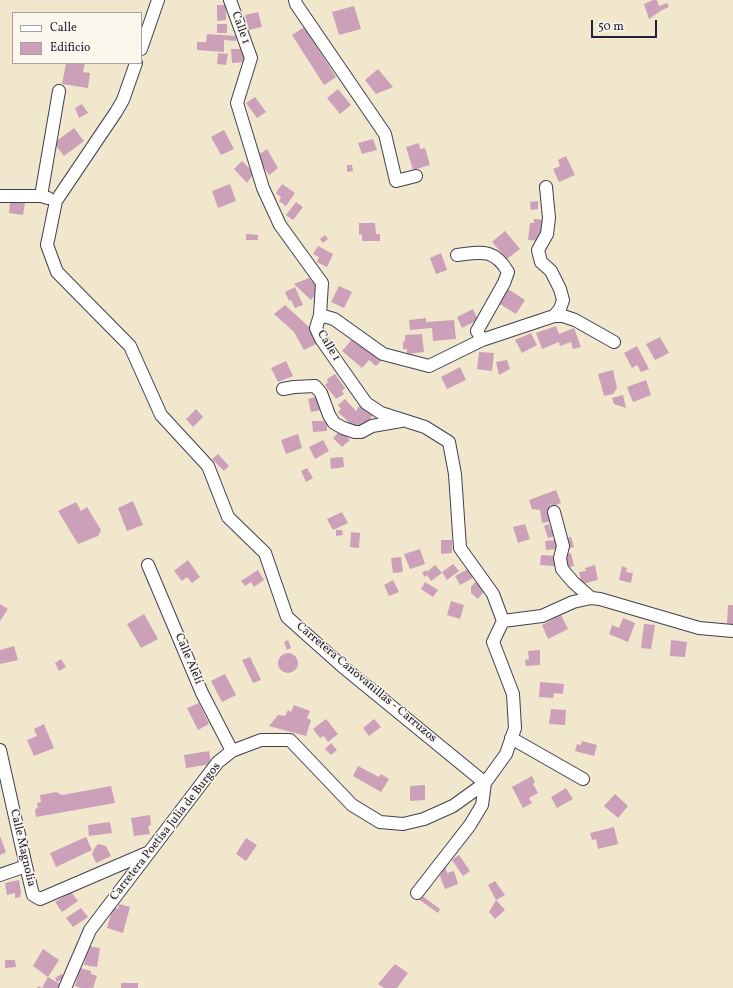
<!DOCTYPE html>
<html>
<head>
<meta charset="utf-8">
<style>
	body { margin:0 }
	#map { position:relative; width:733px; height:988px; overflow:hidden; background:#f1e7cc; font-family:Vollkorn,serif }
	canvas { display:block }
	.legend { position:absolute; left:12px; top:12px; width:130px; height:52px; box-sizing:border-box; background:#fbf7ec; border:1px solid #a4a2a5; margin:0; padding:5px 7px; list-style:none; font-size:12px; color:#22223b }
	.legend li { display:flex; align-items:center; gap:8px; height:20px }
	.legend b { width:20px; border:1px solid #a4a2a5 }
	.scale { position:absolute; left:591px; top:20px; width:66px; height:18px; box-sizing:border-box; border:2px solid #22223b; border-top:0; padding-left:5px; font-size:12px; line-height:14px; white-space:nowrap; color:#22223b; -webkit-text-stroke:3px #fbf7ec; paint-order:stroke }
</style>
</head>
<body>
<div id="map">
<canvas width="733" height="988"></canvas>
<ul class="legend">
<li><b style="height:5px;background:#fff"></b>Calle</li>
<li><b style="height:11px;background:#cca0b9"></b>Edificio</li>
</ul>
<div class="scale">50 m</div>
</div>
<script>
const ctx = document.querySelector('canvas').getContext('2d');
ctx.lineJoin = 'round';
function fill(path, color) { ctx.fillStyle = color; ctx.fill(path, 'evenodd'); }
function strokePath(path, color, width, dash) { ctx.strokeStyle = color; ctx.lineWidth = width; ctx.lineCap = dash ? 'butt' : 'round'; ctx.setLineDash(dash || []); ctx.stroke(path); }
function write(font, color, halo, rows, align = 'center') {
  ctx.font = font + ' Vollkorn,serif'; ctx.lineWidth = 3; ctx.setLineDash([]); ctx.textBaseline = 'middle'; ctx.strokeStyle = halo; ctx.fillStyle = color; for (const [text, x, y, turn = 0] of rows) {
    ctx.save(); ctx.translate(x, y); ctx.rotate((+turn || 0) * Math.PI / 180); ctx.textAlign = isNaN(turn) ? turn : align; if (halo) ctx.strokeText(text, 0, 0); ctx.fillText(text, 0, 0); ctx.restore();
  }
}
fill(new Path2D(`
	M653,0H657L659,6L667,3L669,7L662,10L649,19L644,4Z
	M217,5H226V20L217,21Z
	M354,6L361,29L339,35L332,12Z
	M258,12L262,27L249,30L245,15Z
	M217,24H227V33H217Z
	M304,27L336,77L324,85L292,35Z
	M207,34L236,36V41L224,40V52L197,50V42H206Z
	M231,49H245L246,62L232,63Z
	M218,53L228,54L226,65L217,64Z
	M66,63H85L83,72L90,73L88,88L62,84Z
	M378,69L393,87L376,94L365,80Z
	M338,89L351,105L340,114L327,98Z
	M255,97L266,112L257,118L246,103Z
	M82,104L88,113L79,118L75,108Z
	M74,128L84,141L64,156L54,143Z
	M224,130L234,149L221,155L211,137Z
	M373,139L377,150L362,154L358,143Z
	M419,143L420,149L425,148L430,165L413,170L406,147Z
	M257,148L260,154L267,149L278,168L269,175L252,151Z
	M566,156L575,175L559,182L553,169L560,166L558,160Z
	M242,161L254,173L247,183L234,169Z
	M347,165H352L353,171L347,172Z
	M230,184L236,201L218,208L212,191Z
	M282,184L295,193L286,206L279,201L281,197L276,193Z
	M10,201L25,203L23,215L9,213Z
	M538,201V209L531,210L530,202Z
	M296,202L303,207L293,220L286,215Z
	M534,219L546,220L545,234L539,233V241L528,240L530,223H534Z
	M359,223H375L376,234H380V241H362V234L359,235Z
	M505,231L520,249L507,259L492,242Z
	M246,234L258,235V240H246Z
	M325,235L328,239L323,243L320,239Z
	M318,246L333,254L327,267L317,262L319,257L313,254Z
	M441,253L447,270L436,274L430,258Z
	M309,278L320,289L311,300L294,284Z
	M339,286L352,292L344,308L331,302Z
	M295,287L303,305L295,308L291,300L289,301L285,292Z
	M505,287L525,300L516,314L498,303Z
	M285,305L309,327L318,343L304,350L294,332L274,314Z
	M473,309L478,320L462,328L457,317Z
	M426,318V322L454,320L456,339L433,341L432,328L410,330L409,320Z
	M556,326L559,334L574,328L581,347L573,349L571,342L560,346L559,342L542,349L536,333Z
	M531,333L537,345L522,353L515,340Z
	M422,334L424,352L407,354V349H403V342L405,341V335Z
	M355,336L358,342L381,361L376,366L369,360L362,368L342,351Z
	M660,337L669,353L655,360L646,344Z
	M637,346L649,369L641,372L637,365L632,368L624,353Z
	M479,352L494,353L492,371L477,369Z
	M507,360L510,369L499,375L496,362Z
	M286,361L293,376L278,382L271,368Z
	M460,367L466,380L447,389L441,377Z
	M613,370L617,388L613,394L604,396L598,374Z
	M335,374L345,388L342,391L344,394L336,399L325,385L328,382L327,379Z
	M646,380L651,395L633,402L627,387Z
	M623,395L626,408L614,404L612,398Z
	M318,396L322,410L311,412L308,399Z
	M345,399L356,411L359,406L373,414L368,423L355,428L338,412L341,409L338,405Z
	M196,409L203,417L193,427L186,419Z
	M312,421H327V431L313,432Z
	M341,430L350,440L342,447L333,438Z
	M298,434L302,448L286,454L281,440Z
	M323,440L329,451L315,459L309,447Z
	M218,454L229,466L224,471L212,459Z
	M343,457L344,467L331,469L330,458Z
	M307,468L313,478L306,482L301,471Z
	M556,490L561,503L553,506L550,504L553,521L542,523L540,510L532,509L529,500Z
	M133,501L143,525L127,531L118,508Z
	M76,502L81,511L87,507L101,530L98,536L78,544L58,511Z
	M342,512L348,523L333,530L327,519Z
	M525,524L530,539L518,543L513,527Z
	M549,524L551,530L556,528L558,535L548,538L544,526Z
	M336,530H342L343,535L336,536Z
	M351,532L360,533L359,548L350,547Z
	M571,537L574,547L566,549L563,539Z
	M441,540H452V553L441,554Z
	M557,540L558,549L546,550L545,541Z
	M420,549L425,564L410,569L404,554Z
	M571,553L574,566L565,568L562,555Z
	M541,555L556,556L555,566L540,565Z
	M401,557L403,572L393,573L391,558Z
	M188,560L200,577L192,583L187,577L182,581L174,571Z
	M453,564L459,571L447,580L442,572Z
	M435,565L442,573L431,581L427,575L425,577L422,573L426,570L427,572Z
	M595,565L598,580L582,584L579,572L586,571L585,568Z
	M622,566L627,568L626,572L633,573L631,583L619,580Z
	M468,569L473,578L460,585L455,576Z
	M258,570L264,580L254,587L251,582L245,586L241,581Z
	M393,580L399,592L389,596L384,585Z
	M425,582L438,590L433,597L421,589Z
	M475,582L485,590L478,599L471,593V587Z
	M451,601L464,605L460,619L447,615Z
	M0,604L8,609L0,621Z
	M728,605H733V624H727Z
	M144,614L158,639L141,648L127,624Z
	M561,615L568,629L548,639L542,625Z
	M623,618L635,623L628,642L609,634L612,625L619,628Z
	M644,624L655,625L651,649L641,648Z
	M288,640L291,648L287,650L284,642Z
	M671,640L687,642L685,657L670,656Z
	M14,646L18,660L0,664V650Z
	M540,650V665L526,666L525,660L529,659L528,651Z
	M278 663a10 10 0 1 1 20 0a10 10 0 1 1-20 0Z
	M250,657L261,680L253,683L242,660Z
	M61,659L66,667L59,671L55,663Z
	M225,674L236,695L222,702L211,681Z
	M540,682L564,684L563,694L554,693L553,698L539,697Z
	M199,703L209,724L198,730L187,708Z
	M294,705L310,711L307,718L311,720L306,736L269,726L278,715L285,716L288,710L291,712Z
	M551,709L566,710L565,725L549,724Z
	M326,719L338,734L328,742L324,736L320,738L313,729Z
	M374,719L381,727L369,736L363,728Z
	M44,724L54,748L34,756L27,740L37,736L34,729Z
	M582,741L597,745L594,756L575,751L577,744L581,745Z
	M331,743L337,750L331,755L325,749Z
	M209,751L211,764L186,768L184,755Z
	M358,766L379,777L381,774L389,779L381,792L353,776Z
	M532,776L535,782L533,784L538,793L529,798L532,803L523,808L512,787Z
	M425,785V800L410,801V786Z
	M111,786L115,803L36,817L35,809L38,808L37,803L41,802L40,795L56,792L62,795Z
	M566,788L573,799L557,808L551,797Z
	M615,794L628,806L618,818L604,806Z
	M150,815L151,825L148,826L150,834L134,836L131,818Z
	M110,822L112,833L89,836L88,825Z
	M614,827L618,844L598,849L596,839L592,840L590,833Z
	M0,836L6,852L0,855Z
	M86,837L92,850L56,867L50,853Z
	M246,838L257,845L246,861L236,854Z
	M98,844L106,846L111,856L96,863L92,854L94,849Z
	M459,855L470,871L463,876L452,860Z
	M445,866L447,873L454,871L458,884L445,889L440,876Z
	M19,880L21,892L20,897L15,898V893L7,895L5,883Z
	M495,881L505,895L496,900L488,885Z
	M71,892L78,901L62,912L55,902Z
	M421,895L440,909L438,913L418,899Z
	M496,900L505,910L495,919L489,912Z
	M119,904L130,907L123,933L107,928L113,907L118,909Z
	M81,908L88,917L73,927L66,918Z
	M88,946L100,948L97,967L84,965Z
	M43,949L59,960L48,977L33,966Z
	M5,960H15L16,967L5,968Z
	M395,964L408,973L397,988H384L378,984Z
	M80,968L91,971V974L97,976L93,988H81L75,986Z
	M62,974L64,978L57,982L55,978Z
	M48,977L60,984L58,988H37L38,986L42,988Z
	M121,983H138V988H121Z`), '#cca0b9');
const minor = new Path2D(`
	M230,0L251,58L237,103L263,188L280,225L322,283L320,315L316,328L321,339L366,403L381,413L425,427L449,442L455,474L460,548L493,594L503,621
	M295,0L296,4L385,134L396,181L416,176
	M141,49L158,0
	M136,63L123,100L116,112L56,201L47,245L57,272L130,346L161,415L208,466L228,517L265,553L287,617L342,666L485,783
	M546,187L549,218L547,234L538,250L541,262L551,271L560,289L563,300L560,309L554,316
	M0,196H41L48,198
	M41,196L59,91
	M457,255C481,252 494,248 508,272L504,283L477,331L482,340
	M320,315L334,319L383,354L429,366L482,340L554,316H563L575,320L614,342
	M283,389L294,387L315,386L321,393L329,415L334,423L343,428L355,432H361L372,426L401,421
	M554,512L563,546L560,558L562,569L573,582L591,598
	M148,565L202,693L232,751
	M503,621L542,616L573,602L591,598L600,599L699,628L733,631
	M511,738L583,779
	M0,750L26,866L33,895L40,899L147,853
	M0,875L26,866
	M417,893L470,825L482,805L485,783
	M65,988L90,930L218,762L232,751L261,740H290L352,805L380,822L403,824L424,819L453,806L485,783L506,754L515,728L513,694L493,642L503,621`);
strokePath(minor, '#414051', 14);
strokePath(minor, '#fff', 12);
write('12px', '#22223b', '#fbf7ec', [
	["Calle 1",240,28,70],
	["Calle 1",328,346,59],
	["Calle Alelí",188,659,67],
	["Carretera Canovanillas - Carruzos",366,683,40],
	["Carretera Poetisa Julia de Burgos",166,832,-52],
	["Calle Magnolia",22,848,77]
]);
</script>
</body>
</html>
